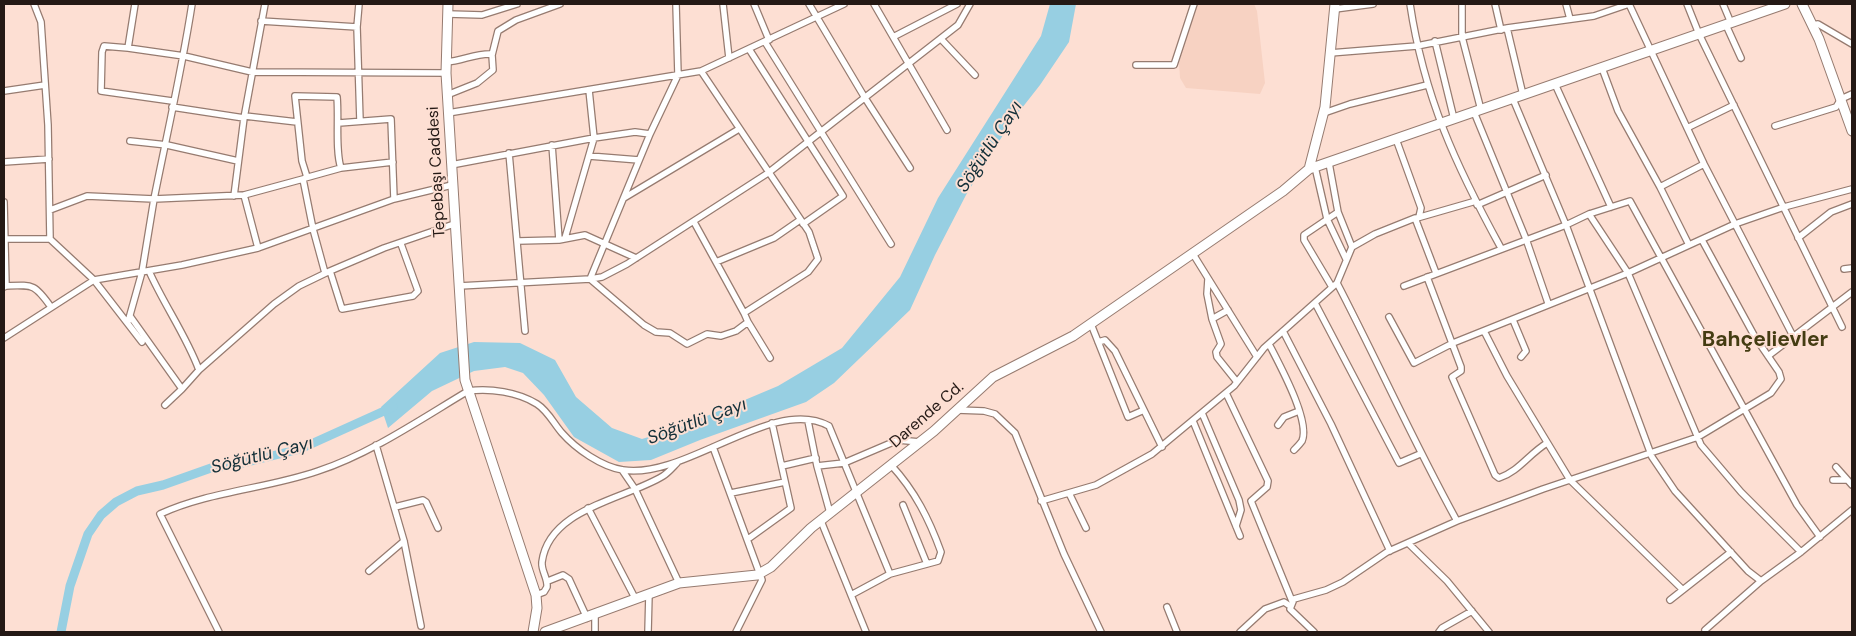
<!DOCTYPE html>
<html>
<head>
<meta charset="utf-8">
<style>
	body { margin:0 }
	#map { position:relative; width:1856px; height:636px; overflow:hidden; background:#fddfd3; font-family:"DM Sans",sans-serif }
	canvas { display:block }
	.frame { position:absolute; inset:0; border:5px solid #241915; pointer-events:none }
</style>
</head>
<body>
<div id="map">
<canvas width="1856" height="636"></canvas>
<div class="frame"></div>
</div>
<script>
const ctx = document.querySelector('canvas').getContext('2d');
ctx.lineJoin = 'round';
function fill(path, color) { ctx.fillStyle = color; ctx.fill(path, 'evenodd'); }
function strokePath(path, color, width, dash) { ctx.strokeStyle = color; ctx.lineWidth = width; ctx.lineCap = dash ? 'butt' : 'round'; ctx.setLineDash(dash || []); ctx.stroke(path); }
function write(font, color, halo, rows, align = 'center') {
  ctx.font = font + ' "DM Sans",sans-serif'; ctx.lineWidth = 4; ctx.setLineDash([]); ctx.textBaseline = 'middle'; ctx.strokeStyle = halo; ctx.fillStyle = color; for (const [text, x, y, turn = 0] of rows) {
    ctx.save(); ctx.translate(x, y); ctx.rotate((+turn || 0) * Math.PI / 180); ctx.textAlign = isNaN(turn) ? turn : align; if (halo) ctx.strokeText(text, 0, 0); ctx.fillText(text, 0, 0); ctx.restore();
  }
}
fill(new Path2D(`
	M1197,4H1254L1257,11L1265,83L1260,94L1186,88L1180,78L1179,63Z`), '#f7d2c2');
fill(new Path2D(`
	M1050,4H1076L1069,42L1040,85L1011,122L966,195L935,255L910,310L834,383L806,402L700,440L651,460L619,462L574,437L544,395L523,373L505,367L474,371L432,391L388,428L381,407L440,353L474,342L520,343L555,360L576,397L612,428L642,439L683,426L778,386L842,348L900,277L938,198L1041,36Z`), '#97cfe2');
strokePath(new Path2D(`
	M61,632L70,586L88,534L101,515L116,502L137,491L163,485L211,468L235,465L300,449L393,407`), '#97cfe2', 9);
const street = new Path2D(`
	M34,4L41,22L48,125L50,239
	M192,4C182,69 167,134 154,199L244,195L258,248
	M359,4L357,27L360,121
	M676,4L678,75L650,134L590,279L644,325L656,332L670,333L687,344L707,334L721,336L736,331L748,322L744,313
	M723,4L729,58
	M754,4L769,40
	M809,4L865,98L910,168
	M874,4L947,130
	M1410,4C1424,97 1456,166 1501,248
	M1462,4V37L1481,110
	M1495,4L1501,30
	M1566,4L1570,19
	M1629,4L1704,164L1793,336
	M1687,4L1699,34L1842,327
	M1723,4L1731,23
	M1335,9L1373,4
	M448,14L482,15L517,4
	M261,21L357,27
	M1726,25L1741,58
	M1812,25L1818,24L1852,44
	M1507,28L1523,95
	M895,36L957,4
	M941,39L975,75
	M1435,41L1454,119
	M765,42L891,244
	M128,48L135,4
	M749,49L843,196L803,224
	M1330,53L1417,46L1507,28L1594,16L1629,4
	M446,62C463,61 475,53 492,54
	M1136,65H1174L1194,4
	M1602,68L1618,111L1660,187L1689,245
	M1555,84L1611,207
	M4,91L45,85
	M447,95L477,83L493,70L492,55L498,31L516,20L560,4
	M1513,99L1566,225L1652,457L1675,491L1748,571L1761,581L1801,552L1852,510
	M172,101L101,91L102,52L104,46L128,48L184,56L252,72L446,73
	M172,107L244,118
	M1474,112L1526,239L1548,303
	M448,113L701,71L844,4
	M1324,113L1350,104L1427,85
	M245,116L297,122
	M339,123L391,119L394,199
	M1775,126L1836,107L1841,99L1852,94
	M1687,128L1734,105
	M1396,139L1421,208L1419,217
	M130,141L167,145L238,161
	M552,145L559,240
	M509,153L525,331
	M589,156L639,160
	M4,162L49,159
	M1329,163L1338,212L1352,247
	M451,165L594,138L635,132L650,134
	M1315,167L1327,219L1346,259
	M307,177L302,161L295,96L337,97C339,117 335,151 341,168
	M305,178L341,168L393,162
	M1660,187L1704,164
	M244,195L303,179L313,229L325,273
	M234,196L244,118L265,4
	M624,198L739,129
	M4,202L6,286L4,287
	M1477,205L1546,175
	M50,210L87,196L154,199L142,272L128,322
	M1589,214L1628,273L1701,445L1741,492L1801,552
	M1417,218L1476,201
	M694,222L744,313L808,272L818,259L809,232L701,71
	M565,238L594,138L589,90
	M1798,238L1831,212L1852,204
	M4,239H50L94,280L182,265L258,248L394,199L452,185
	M518,241L559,240L585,235L636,258
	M1193,254L1257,357
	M716,262L774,238L800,220
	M1844,269L1852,268
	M149,271C164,305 186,335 199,370L182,389
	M330,271L384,248L454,224
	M1427,277L1461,367V371L1452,377L1495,475L1499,478C1518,472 1529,454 1547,443
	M1208,279L1207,294L1212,319
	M1337,283C1378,362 1414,443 1457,521
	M4,286C33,285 34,283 51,307
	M459,286L590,279L602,277L627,264L768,173L958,25L970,4
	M1404,286L1566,225L1589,214L1630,201L1797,505L1820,537
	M1332,287L1304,240V235L1338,212
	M1315,303L1399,463L1420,454
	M1228,310L1212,319L1221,344L1216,352L1217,357L1237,382
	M130,316L182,389L165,405
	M1389,317L1414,363L1453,343L1628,273L1735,224L1784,207L1852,189
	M1513,320L1526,351L1521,357
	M748,322L770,358
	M1091,324L1128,417L1144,410
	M1283,331L1331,424L1390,551
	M1484,331L1507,376L1570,480L1682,589
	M4,338L94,280L142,342
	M1098,342L1105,340L1115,351L1162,447
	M1269,344C1278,362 1311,421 1302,441C1300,444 1297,447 1294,450
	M1768,356L1852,292
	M199,370L274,304L299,286L330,271L342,309L413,296L418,291L401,244
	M1226,393L1268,481L1267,487L1251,501L1292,601
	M957,410L984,411L995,414L1015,433L1064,554L1101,632
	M1202,413L1239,500L1241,510L1236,526
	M808,421L817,466L830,513
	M1193,421L1240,536
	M1278,425L1284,417L1299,411
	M376,445L404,541L421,626
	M713,447L762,580L736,632
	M891,465C915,491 929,519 941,552L938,561L927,564
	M782,466L816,458
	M817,466L844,463L898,440L920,442
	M1836,467L1852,485
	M622,470L635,489L679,583
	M1833,480H1847
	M731,493L785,482
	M1069,493L1086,528
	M1041,501L1096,485L1152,454L1234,386L1264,348L1337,283L1352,247L1375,234L1415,218L1436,273
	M395,507L423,500L426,502L438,528
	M588,508L635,598
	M821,521L866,632
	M748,539L791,508L772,423
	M1409,544L1447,581L1489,632
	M369,571L404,541
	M548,581L563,575L569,579L587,618
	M536,595L544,592L547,587C548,578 541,571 542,562C549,508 626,499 663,476C668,473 673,467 677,463
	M851,595L890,574L927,564L903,505
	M1670,600L1731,552
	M1167,607L1177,632
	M595,615V632
	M1705,630L1761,581
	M219,632L160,514C210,491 266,489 318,471C370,454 421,419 468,391C490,388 518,392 537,404C548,411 554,424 562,433C576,449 602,467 623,470C686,480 773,395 829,426L890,574
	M648,632L649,594
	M1240,632L1265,609L1284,602L1290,606
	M1314,632L1290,609L1294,599L1326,590L1343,582L1387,552L1457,521L1543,489L1698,437L1771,393L1781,379L1779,372L1755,337L1702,240
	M1439,632L1442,628L1472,611`);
const secondary = new Path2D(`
	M448,4L446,73L465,380L536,595L537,608L533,632
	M1802,4L1819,39L1852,131
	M1309,169L1325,107L1335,4
	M545,632L679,583L757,575L771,567L811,528L934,431L993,377L1073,336L1283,191L1309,169L1785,4`);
strokePath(street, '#967b70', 8);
strokePath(secondary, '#967b70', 11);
strokePath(street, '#fff', 5.5);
strokePath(secondary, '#fff', 9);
write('16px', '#241915', '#fddfd3', [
	["Tepebaşı Caddesi",437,172,-93],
	["Darende Cd.",927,415,-41]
]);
write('italic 18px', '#132f38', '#fddfd3', [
	["Söğütlü Çayı",990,147,-57],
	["Söğütlü Çayı",697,422,-20],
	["Söğütlü Çayı",262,456,-14]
]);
write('bold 21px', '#443c12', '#fddfd3', [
	["Bahçelievler",1765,340]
]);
</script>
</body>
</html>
